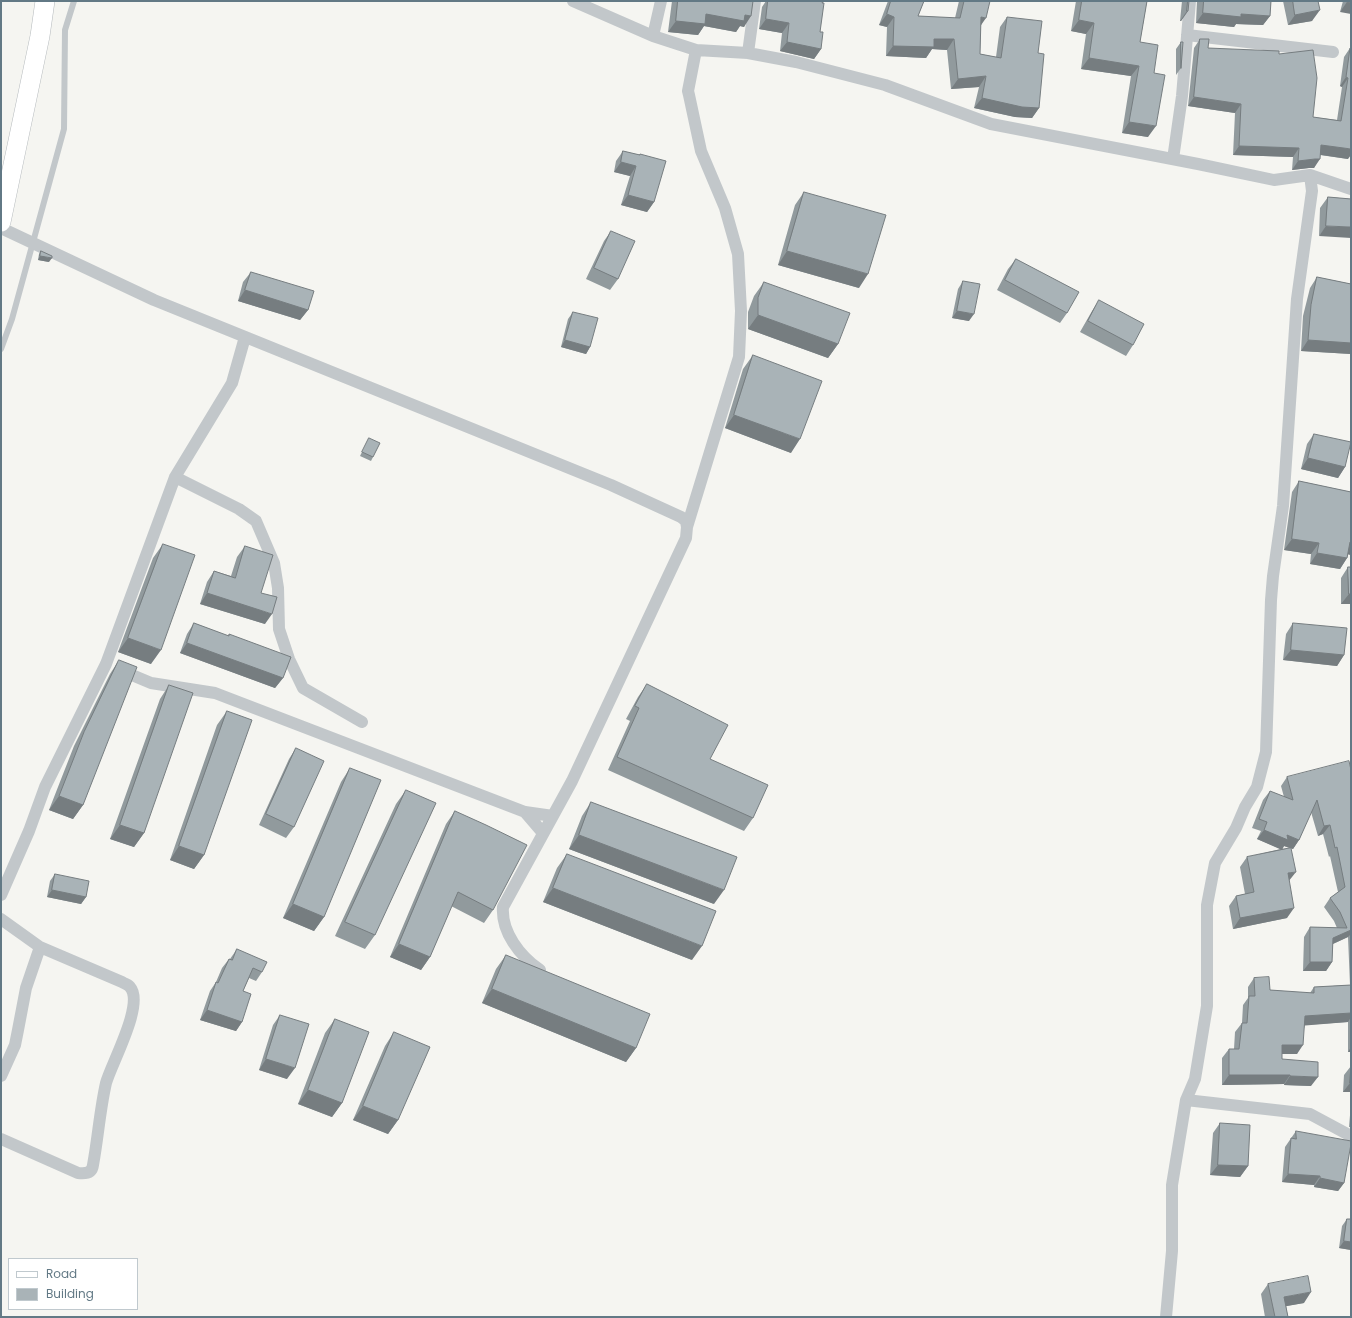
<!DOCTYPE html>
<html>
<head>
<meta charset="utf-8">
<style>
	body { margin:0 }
	#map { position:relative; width:1352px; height:1318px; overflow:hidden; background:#f5f5f1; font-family:Poppins,sans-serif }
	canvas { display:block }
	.frame { position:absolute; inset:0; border:2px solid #627985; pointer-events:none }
	.legend { position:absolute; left:8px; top:1258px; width:130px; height:52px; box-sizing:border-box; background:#fff; border:1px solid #c0c9ce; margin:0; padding:5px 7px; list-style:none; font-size:12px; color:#627985 }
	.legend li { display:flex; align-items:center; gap:8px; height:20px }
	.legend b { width:20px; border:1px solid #c0c9ce }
</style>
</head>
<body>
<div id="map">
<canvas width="1352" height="1318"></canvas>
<div class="frame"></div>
<ul class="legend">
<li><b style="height:5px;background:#fff"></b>Road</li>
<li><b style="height:11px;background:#a9b3b7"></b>Building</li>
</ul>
</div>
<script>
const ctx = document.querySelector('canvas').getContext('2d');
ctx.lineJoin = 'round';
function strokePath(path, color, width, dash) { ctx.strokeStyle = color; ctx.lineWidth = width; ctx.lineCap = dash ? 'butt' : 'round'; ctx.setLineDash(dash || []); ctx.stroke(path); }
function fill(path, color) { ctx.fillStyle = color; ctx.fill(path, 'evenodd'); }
const primary = new Path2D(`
	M1,222L40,36L45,1`);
strokePath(primary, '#b5babd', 20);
strokePath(new Path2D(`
	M1,349L12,319L64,129L65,30L74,1`), '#c2c7ca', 6);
strokePath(new Path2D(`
	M573,1L653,36L696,50L748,53L796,62L885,85L991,124L1198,164L1274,180L1310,175L1351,189
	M1187,35L1333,52
	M653,36L661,1
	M748,53L755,1
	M1173,159L1182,96L1190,1
	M1,228L154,300L611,485L681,517L686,521L687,527
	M175,477L239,509L256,521L274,563L278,588L279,629L289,659L303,688L362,722
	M120,670L151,683L215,693L525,812L553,816
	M525,812L543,833
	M1,895L29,831L45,787L106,664L175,477L232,383L245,337
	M1,919L40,947L122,982C125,984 129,985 130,987C145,1004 111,1064 106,1083C100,1109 98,1138 93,1165C92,1173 86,1174 78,1173L1,1139
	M540,970C520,956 501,932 503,907L572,781L686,538L687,527L739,357L741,311L738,254L725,208L701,151L689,95L688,91L696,50
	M1,1076L15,1045L18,1030L26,988L40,947
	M1186,1100L1310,1114L1351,1136
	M1166,1317L1172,1251V1185L1186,1100L1195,1079L1207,1006V905L1215,863L1236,828L1245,807L1257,787L1266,752L1271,600L1273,576L1283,506L1297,299L1312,191L1310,175`), '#c2c7ca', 12);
strokePath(primary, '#fff', 19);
fill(new Path2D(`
	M672,1H753L744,27L740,26L736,32L704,26L698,35L668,32Z
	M766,1H823L820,32L821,49L814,59L780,51L782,33L759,29L762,7Z
	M888,1H924L918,16L955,18L959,1H990L981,25L980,54L996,57L1000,27L1007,17L1038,53L1039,108L1032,118L1015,117L974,108L979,87L951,89L947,50L932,49L926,58L886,56L887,27L879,25Z
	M1076,1H1147L1140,42L1154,73L1148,137L1122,133L1131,76L1081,69L1086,34L1071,31Z
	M1182,1H1189L1188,11L1181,21H1180Z
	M1197,1H1271L1270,16L1263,25L1236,24L1234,27L1196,23Z
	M1283,1H1318L1312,21L1288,25Z
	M1343,1H1351L1340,12Z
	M1200,39L1208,48L1279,54L1313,117L1337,120L1342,87L1340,86L1344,57L1350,48L1348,159L1320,155L1314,168H1309L1292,170L1293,157L1233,155L1235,113L1188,106L1194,48Z
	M1181,42V68L1176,75V49Z
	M623,151L639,155L640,154L654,202L647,212L621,205L630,176L614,172L616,161Z
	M804,192L859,288L778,265L795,205Z
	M1328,197L1351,199L1319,236L1320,208Z
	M611,231L618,279L610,290L586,279L604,241Z
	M41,251L49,262L38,260L39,254Z
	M1016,259L1067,313L1060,323L997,290L1008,269Z
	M251,272L308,310L300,320L238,301L243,282Z
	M1317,277L1351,284V354L1301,351L1303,316L1310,288Z
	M963,281L969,321L952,318L958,289Z
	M764,282L838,344L828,358L748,329V312L754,296Z
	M1099,300L1133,345L1126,356L1080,332L1092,311Z
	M573,312L590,347L586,354L561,347L568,319Z
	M753,355L791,453L725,428L743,369Z
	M1314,434L1345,467L1338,478L1301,469L1307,444Z
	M369,438L373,457L371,461L360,456Z
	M1299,481L1351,492V555L1348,554L1347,558L1340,569L1310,564L1311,554L1284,550L1292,492Z
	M163,544L151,664L118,652L153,558Z
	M245,546L265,624L200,604L207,582L214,571L231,576L237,557Z
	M1348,567L1351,604H1341V578Z
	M194,623L228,636L229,634L283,678L275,688L180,653L187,634Z
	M1293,623L1344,655L1337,666L1283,660L1286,634Z
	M119,660L83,805L73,819L49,810L74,746L110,674Z
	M647,684L753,818L744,831L608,770L630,721L626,719L638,697Z
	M169,685L144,833L134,847L110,839L160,699Z
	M227,711L204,855L194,869L170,860L217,725Z
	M296,748L294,827L286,838L259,825L289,759Z
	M350,768L324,917L314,931L283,918L341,782Z
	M1351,770V1052H1348V1022L1305,1025L1297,1054H1282V1059L1311,1086L1284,1085V1084L1222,1085V1058L1229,1049H1234L1235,1032L1242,1023L1243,1005L1248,998V987L1254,978L1270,990L1310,993L1314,987L1350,985L1348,937L1333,944L1332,962L1326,971H1303L1304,937L1310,927L1337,928L1334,921L1324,907L1330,898L1338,892L1330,856L1329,857L1323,834L1318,836L1311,812L1299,840L1293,849L1291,848L1287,918L1233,929L1229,906L1236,896L1245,894L1240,867L1247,857L1281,849L1257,839L1261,831L1252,828L1263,800L1270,791L1284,797L1281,786L1287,777ZM1284,846L1290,848L1282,849Z
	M406,790L375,935L365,949L335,936L396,804Z
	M591,802L714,904L569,849L582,816Z
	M455,811L493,910L484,923L451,906L430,957L421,970L390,957L446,824Z
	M567,854L692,960L543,902L557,868Z
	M55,874L86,897L81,904L47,897L50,881Z
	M237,949L262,972L256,981L249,978L243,991L242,1022L236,1031L200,1020L210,991L216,982L222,968L229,959H230Z
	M506,955L636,1048L626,1062L482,1003L496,969Z
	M280,1015L287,1079L259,1070L273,1025Z
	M335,1019L342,1103L332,1117L298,1104L325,1033Z
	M394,1032L398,1120L388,1134L353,1120L385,1046Z
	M1351,1066V1092H1343L1344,1075Z
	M1351,1103V1127H1349Z
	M1220,1123L1248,1166L1240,1177L1210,1175L1213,1133Z
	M1296,1131L1344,1183L1338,1191L1314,1187V1185L1282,1182L1285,1147Z
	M1347,1219H1351V1250L1339,1248L1342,1226Z
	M1268,1284L1304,1303L1286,1306L1288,1317H1265L1261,1294Z`), '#919a9d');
fill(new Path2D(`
	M1347,2L1351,3V14L1340,12Z
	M1320,10L1312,21L1288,25L1295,15Z
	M1187,11H1188L1181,21H1180Z
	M1203,13L1241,14L1270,16L1263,25L1236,24L1234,27L1196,23Z
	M706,14L745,15L751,16L744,27L740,26L736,32L704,26L698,35L668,32L676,21Z
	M887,14L894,17L887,27L879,25Z
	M981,17L986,18L979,28Z
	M766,19L789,23L782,33L759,29Z
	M1079,20L1094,23L1086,34L1071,31Z
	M934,39H954L947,50L932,49L926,58L886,56L893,46Z
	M787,42L821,49L814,59L780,51Z
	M1089,58L1139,66L1131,76L1081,69Z
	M986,76L979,87L951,89L958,79Z
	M1346,77L1348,78L1342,87L1340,86Z
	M1194,97L1241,104L1235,113L1188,106Z
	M982,98L1039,108L1032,118L1015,117L974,108Z
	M1129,122L1156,126L1148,137L1122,133Z
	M1321,145L1351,149V155L1348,159L1315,154Z
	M1239,146L1299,148L1293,157L1233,155Z
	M1315,159H1320L1314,168H1309L1292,170L1298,161Z
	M621,162L636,166L630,176L614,172Z
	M628,195L654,202L647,212L621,205Z
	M1326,226L1351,227V238L1319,236Z
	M787,251L868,274L859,288L778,265Z
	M40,256L52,258L49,262L38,260Z
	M245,290L308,310L300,320L238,301Z
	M957,311L974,314L969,321L952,318Z
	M758,315L838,344L828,358L748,329Z
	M565,340L590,347L586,354L561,347Z
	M1308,340L1351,343V354L1301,351Z
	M734,415L800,439L791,453L725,428Z
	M1308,458L1345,467L1338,478L1301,469Z
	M1292,539L1319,543L1311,554L1284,550Z
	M1350,542H1351V555L1342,553Z
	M1317,553L1347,558L1340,569L1310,564Z
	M207,593L272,614L265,624L200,604Z
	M1349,594H1351V604H1341Z
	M128,638L161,650L151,664L118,652Z
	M187,643L283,678L275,688L180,653Z
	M1291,650L1344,655L1337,666L1283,660Z
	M59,796L83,805L73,819L49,810Z
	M120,825L144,833L134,847L110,839Z
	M1330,825L1323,834L1318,836L1324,826Z
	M1264,830L1287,835L1299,840L1293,849L1284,846L1282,850L1257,839Z
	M579,835L724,890L714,904L569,849Z
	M179,846L204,855L194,869L170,860Z
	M1296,872L1288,882V873Z
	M553,888L702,946L692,960L543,902Z
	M52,890L86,897L81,904L47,897Z
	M293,904L324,917L314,931L283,918Z
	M1294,908L1287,918L1233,929L1240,918Z
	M1351,930V934L1348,937L1326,947L1333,938Z
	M399,944L430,957L421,970L390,957Z
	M1310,962H1332L1326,971H1303Z
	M492,989L636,1048L626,1062L482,1003Z
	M207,1010L242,1022L236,1031L200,1020Z
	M1351,1013V1017L1348,1022L1299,1026L1305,1016Z
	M1282,1045H1303L1297,1054H1276Z
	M1351,1047V1052H1348Z
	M266,1059L295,1068L287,1079L259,1070Z
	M1229,1075H1290L1284,1084L1222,1085Z
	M1290,1076L1318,1077L1311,1086L1284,1085Z
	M1350,1083H1351V1092H1343Z
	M308,1090L342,1103L332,1117L298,1104Z
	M363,1106L398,1120L388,1134L353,1120Z
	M1218,1165L1248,1166L1240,1177L1210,1175Z
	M1288,1174L1320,1176L1314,1185L1282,1182Z
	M1320,1178L1344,1183L1338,1191L1314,1187Z
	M1344,1241L1351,1242V1250L1339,1248Z
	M1311,1292L1304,1303L1276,1308L1284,1297Z`), '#767d80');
const building = new Path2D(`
	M678,1H753L751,16L745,15L744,21L706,14L705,24L676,21Z
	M768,1H823L822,3H824L820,32H823L821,49L787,42L789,23L766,19Z
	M891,1H924L918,16L960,18L964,1H990L986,18L981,17L980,54L1001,58L1007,17L1042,21L1038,53L1044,54L1039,108L1022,107L982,98L986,76L958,79L954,39H934V47L893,46L894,17L887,14Z
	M1082,1H1147L1140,42L1158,45L1154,73L1165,75L1156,126L1129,122L1139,66L1089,58L1094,23L1079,20Z
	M1188,1H1189L1188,11H1187Z
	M1204,1H1271L1270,16L1241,14V17L1203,13Z
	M1293,1H1318L1320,10L1295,15Z
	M1347,1H1351V3L1347,2Z
	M1200,39H1209L1208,48L1279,51V54L1313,50L1317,78L1313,117L1341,121L1348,78L1346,77L1350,48H1351V149L1321,145L1320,159H1315L1298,161L1299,148L1239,146L1241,104L1194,97Z
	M1181,42H1183L1181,68Z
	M623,151L640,155V154L666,161L654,202L628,195L636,166L621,162Z
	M804,192L886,215L868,274L787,251Z
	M1328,197L1351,199V227L1326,226Z
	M611,231L635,241L618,279L594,268Z
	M41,251L52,256V258L40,256Z
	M1016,259L1079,292L1067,313L1005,280Z
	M251,272L314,291L308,310L245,290Z
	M1317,277L1351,284V343L1308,340L1311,305Z
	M963,281L980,284L974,314L957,311Z
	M764,282L850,313L838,344L758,315V298Z
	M1099,300L1144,324L1133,345L1088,321Z
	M573,312L598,318L590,347L565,340Z
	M753,355L822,381L800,439L734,415Z
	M1314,434L1351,442L1345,467L1308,458Z
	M369,438L380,443L373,457L362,452Z
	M1299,481L1351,492V542H1350L1347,558L1317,553L1319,543L1292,539Z
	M163,544L195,555L161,650L128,638Z
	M245,546L273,555L261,593L277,597L272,614L207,593L214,571L235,578Z
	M1348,567H1351V594H1349Z
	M194,623L229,636V634L291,657L283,678L187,643Z
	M1293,623L1347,628L1344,655L1291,650Z
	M119,660L137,667L83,805L59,796L84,732Z
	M647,684L728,725L710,759L768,785L753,818L617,757L639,708L635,706Z
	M169,685L193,693L144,833L120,825Z
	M227,711L252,720L204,855L179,846Z
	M296,748L324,761L294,827L266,814Z
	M1349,761L1351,770V930L1333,938L1332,962H1310V927L1347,928L1340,912L1330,898L1345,887L1337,847L1335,848L1330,825L1324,826L1317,800L1299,840L1287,835L1288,840L1264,830L1267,822L1259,819L1270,791L1293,800L1287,777Z
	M350,768L381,780L324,917L293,904Z
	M406,790L436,803L375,935L345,922Z
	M591,802L737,857L724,890L579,835Z
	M455,811L486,825L527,845L493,910L458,892L430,957L399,944Z
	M1291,848L1296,872L1288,873L1294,908L1240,918L1236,896L1254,892L1247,857Z
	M567,854L716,911L702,946L553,888Z
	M55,874L89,881L86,897L52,890Z
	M237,949L267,962L262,972L253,968L243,991L251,994L242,1022L207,1010L216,982L218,983L229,959L232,960Z
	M506,955L650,1014L636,1048L492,989Z
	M1269,977L1270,990L1314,993V987L1351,985V1013L1305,1016L1303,1045H1282V1059L1318,1062V1077L1290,1076V1075H1229V1049H1239L1242,1023H1247L1249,996H1255L1254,978Z
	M280,1015L309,1024L295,1068L266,1059Z
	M335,1019L369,1032L342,1103L308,1090Z
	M394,1032L430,1047L398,1120L363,1106Z
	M1351,1066V1083H1350Z
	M1220,1123L1250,1125L1248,1166L1218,1165Z
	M1296,1131L1351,1141V1144L1344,1183L1320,1178V1176L1288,1174L1291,1138L1296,1139Z
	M1347,1219H1351V1242L1344,1241Z
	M1308,1276L1311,1292L1284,1297L1288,1317H1275L1268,1284Z`);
fill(building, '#a9b3b7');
strokePath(building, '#767d80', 1);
</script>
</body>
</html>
